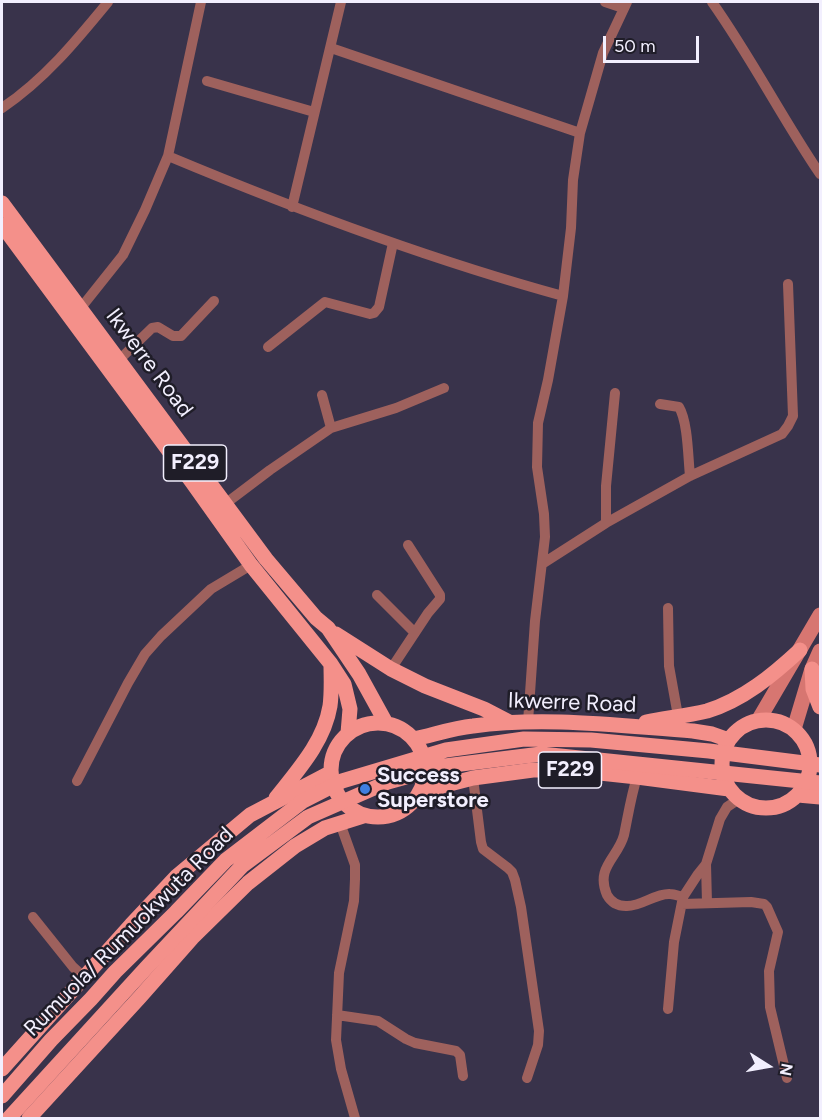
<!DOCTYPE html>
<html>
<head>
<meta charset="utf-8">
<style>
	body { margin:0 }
	#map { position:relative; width:822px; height:1120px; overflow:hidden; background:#39334b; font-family:Figtree,sans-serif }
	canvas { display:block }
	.frame { position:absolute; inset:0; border:3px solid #f2effe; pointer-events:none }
	.north { position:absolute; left:738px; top:1036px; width:60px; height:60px; -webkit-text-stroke:4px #1f1d28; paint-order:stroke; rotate:101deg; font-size:16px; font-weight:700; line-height:24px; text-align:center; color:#f2effe }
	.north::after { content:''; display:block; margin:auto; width:21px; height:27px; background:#f2effe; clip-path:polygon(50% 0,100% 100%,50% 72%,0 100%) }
	.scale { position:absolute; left:603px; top:36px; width:96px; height:27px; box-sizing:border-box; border:3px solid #f2effe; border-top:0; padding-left:8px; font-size:18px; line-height:21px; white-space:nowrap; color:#f2effe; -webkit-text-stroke:4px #1f1d28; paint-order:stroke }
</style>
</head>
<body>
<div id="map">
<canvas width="822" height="1120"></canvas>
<div class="frame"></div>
<div class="north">N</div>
<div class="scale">50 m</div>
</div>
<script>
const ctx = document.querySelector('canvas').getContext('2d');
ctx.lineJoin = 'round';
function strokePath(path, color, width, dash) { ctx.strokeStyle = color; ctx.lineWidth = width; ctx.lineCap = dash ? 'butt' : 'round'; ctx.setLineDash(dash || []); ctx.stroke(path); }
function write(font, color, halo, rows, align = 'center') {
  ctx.font = font + ' Figtree,sans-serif'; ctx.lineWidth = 5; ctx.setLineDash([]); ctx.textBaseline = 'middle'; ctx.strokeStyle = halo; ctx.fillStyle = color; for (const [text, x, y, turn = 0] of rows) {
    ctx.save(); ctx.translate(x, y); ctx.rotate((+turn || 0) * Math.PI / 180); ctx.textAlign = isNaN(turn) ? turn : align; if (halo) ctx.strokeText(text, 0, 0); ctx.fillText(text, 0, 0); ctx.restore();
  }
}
strokePath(new Path2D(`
	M605,2L623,8
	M712,2C751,57 782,118 820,174
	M331,48L580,133
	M207,81L314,112
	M2,108C44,80 76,41 108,2
	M168,156C297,210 428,259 563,296
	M292,207L341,2
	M80,309L123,255L145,210L168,156L201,2
	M268,347L325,302L370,314L374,313L379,307L393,243
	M119,360L152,328L158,327L173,336H181L214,301
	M322,395L331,428
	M660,404L679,407C688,422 688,457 690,476
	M225,504L270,470L331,428L396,408L444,388
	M606,523V486L615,393
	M542,564L606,523L690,476L782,434L788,426L793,416L788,284
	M377,595L414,632
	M668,608L669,666L678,716
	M391,669L428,613L440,599V595L408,545
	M528,722L535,621L545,537L544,514L537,467L538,423L548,380L563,296L571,228L573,180L580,133L603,53L627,2
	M637,777C631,796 628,816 624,835C618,858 595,867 607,895C611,902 617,906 626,906C641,907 655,893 670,894C674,894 679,896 683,897
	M473,778L481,842L483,849L508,868L512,872L515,880L521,907L539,1031L538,1045L527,1078
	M77,781L128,683L145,654L161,636L211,589L251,565
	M340,823L355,865V879L354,901L339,973L336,1040L341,1069L355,1118
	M706,864L707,903
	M682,904L751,902L764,904L767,907L778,932L769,971L770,1007L787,1078
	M33,917L73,967L84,977
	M668,1009L674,942L683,897L698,874L706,864L720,819L727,807L739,799
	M337,1015L378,1021L406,1039L415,1043L456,1051L460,1055L463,1076`), '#9e615d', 10);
strokePath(new Path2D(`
	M759,719L820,615
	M794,729L812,669L820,651`), '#d77671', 15);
strokePath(new Path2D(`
	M2,203L266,559L316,618L328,628L359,674L386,723
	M2,225L192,482L251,565L331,664L344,684L350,709L348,733
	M336,634L391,669L425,686L484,709L509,722
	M812,669L813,689L820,707
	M722 764a44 44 0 1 1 88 0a44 44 0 1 1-88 0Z
	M646,722C666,718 687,716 707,711C743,700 773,675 800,650
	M331 770a47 47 0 1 1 94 0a47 47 0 1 1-94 0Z
	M414,739C433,735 453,728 473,726C546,716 620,726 693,731L712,734L729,740
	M798,795L820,797
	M276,798C298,770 324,742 330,706C332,692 331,677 331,664
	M415,799L442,786L473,778L533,770H572L637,777L729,789
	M2,1069L131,925L177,876L250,815L330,773
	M29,1118L140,997L192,938L248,883L295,846L325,828L363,816`), '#f4908a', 15);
strokePath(new Path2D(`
	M2,1096L51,1040L91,999L115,972L176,912L226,860L303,801L342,781L446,750L524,739L591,740L709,751L820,765
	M9,1118L146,968L242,866L308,817L388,782L445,766L541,754L820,783`), '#f4908a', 15);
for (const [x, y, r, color] of [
	[365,789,6,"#3f7fe0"]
]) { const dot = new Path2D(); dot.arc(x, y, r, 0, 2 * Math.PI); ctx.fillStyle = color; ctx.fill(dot); strokePath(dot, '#1f1d28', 2); }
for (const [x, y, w] of [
	[195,463,63],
	[570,770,63]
]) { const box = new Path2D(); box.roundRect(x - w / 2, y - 18, w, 36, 4.5); ctx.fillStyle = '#1f1d28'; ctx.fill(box); strokePath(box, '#f2effe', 1.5); }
write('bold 21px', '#f2effe', null, [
	["F229",195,463],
	["F229",570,770]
]);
write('22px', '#f2effe', '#1f1d28', [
	["Ikwerre Road",149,363,53],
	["Ikwerre Road",572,703,2],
	["Rumuola/ Rumuokwuta Road",129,932,-45]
]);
write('bold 22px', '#f2effe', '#1f1d28', [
	["Success",377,776],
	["Superstore",377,801]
], 'left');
</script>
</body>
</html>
